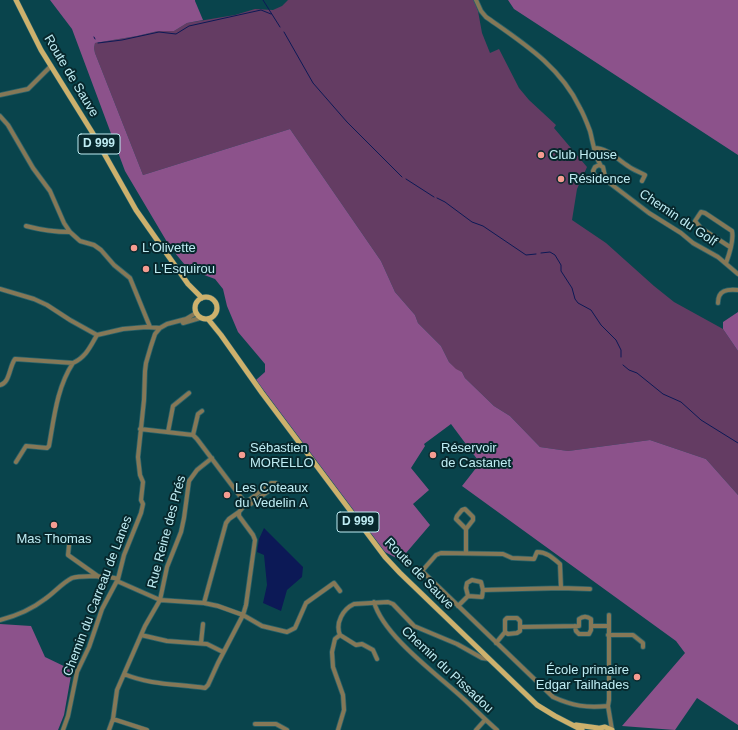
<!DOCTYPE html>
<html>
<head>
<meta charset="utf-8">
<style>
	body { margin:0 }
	canvas { display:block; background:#09444c }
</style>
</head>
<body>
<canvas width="738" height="730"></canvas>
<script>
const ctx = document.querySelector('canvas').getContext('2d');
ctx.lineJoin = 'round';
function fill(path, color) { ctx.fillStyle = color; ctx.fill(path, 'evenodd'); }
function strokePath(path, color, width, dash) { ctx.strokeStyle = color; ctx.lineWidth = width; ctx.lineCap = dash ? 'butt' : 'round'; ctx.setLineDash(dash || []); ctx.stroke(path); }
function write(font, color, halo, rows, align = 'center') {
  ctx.font = font + ' Arial,sans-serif'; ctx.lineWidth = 4; ctx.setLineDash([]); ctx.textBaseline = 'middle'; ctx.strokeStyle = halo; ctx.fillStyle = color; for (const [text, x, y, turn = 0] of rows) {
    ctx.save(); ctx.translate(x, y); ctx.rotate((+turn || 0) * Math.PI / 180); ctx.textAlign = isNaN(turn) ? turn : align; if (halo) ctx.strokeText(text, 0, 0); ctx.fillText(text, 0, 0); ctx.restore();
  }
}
fill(new Path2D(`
	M288,0H474L478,11L482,33L490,53L499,49L519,88L529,100L556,125L554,128L587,167L577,189L572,220L606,243L654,286L674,302L723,329L738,351V495L706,459L650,440L568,451L540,447L510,416L494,406L465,378L462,372L456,370L449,362L441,346L418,323L415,315L395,292L381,261L290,129L143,175L95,53L94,48L95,43L137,36L158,31H174L187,23L235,15L255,9L273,10L282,6Z`), '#643c63');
fill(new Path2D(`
	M50,0H195V1L203,20L187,23L174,31H158L137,36L95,43L94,48L95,53L143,175L290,129L381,261L395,292L415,315L418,323L441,346L449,362L456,369L462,372L465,378L494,406L510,416L540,447L568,451L650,440L706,459L738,495V725L697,698L675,730L622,726L685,653L676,641L462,486L480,463L451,424L424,444L425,446L411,468L429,490L413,504L430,525L400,560L385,552L256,380L265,372V364L238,332L227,306L223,289L215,279L199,273L185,265L170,247L125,171L72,29Z
	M508,0H738V155L514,9Z
	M738,312V351L723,329V322Z
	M0,624L31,626L45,657L72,670L64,715L58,730H0Z`), '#8c528b');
fill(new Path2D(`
	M264,528L303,567L302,577L287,590L281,611L263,603L267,585L264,555L257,552L259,539Z`), '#0c1956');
strokePath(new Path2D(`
	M263,0L280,27
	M284,32L313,83L347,122L402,177
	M94,37L95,39
	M98,43L122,40L159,32L176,34L189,26L261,10L271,14
	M406,179L434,197
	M437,198L445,202L472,222L483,226L526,255L536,254
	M541,253L550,252L555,255L561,265V271L572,288L575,299L578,303L591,310L601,325L616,340L621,350V357
	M623,365L629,370L637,373L663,394L681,402L701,420L738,443`), '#0c1956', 1);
const minor = new Path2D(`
	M476,0L481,11L486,17C523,43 560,66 580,108C584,115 587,123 590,131C593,142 594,155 601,166
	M0,95L28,89L51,66
	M0,116L8,125L33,168L50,191L64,223L70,232L80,241L94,245L101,250L114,265L130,278L150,327
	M594,148C608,148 617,159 628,166C633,170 640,172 645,175L642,181
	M606,181L603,167L599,165L595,167L593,171L595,176L603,178L649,213L681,233L693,243L718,257L738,274
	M26,226C41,230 54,232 70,232
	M726,263C729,255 734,241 732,231L705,213L701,212L695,221L701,228L730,247
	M0,289L34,299L47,305L70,320L97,335L123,329L146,327L160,328L167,324L186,319L196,313
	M718,303C718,290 727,289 738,290
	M183,323L200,318
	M0,385C10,383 9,367 15,359L73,363C86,357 90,347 97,335
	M140,429L193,435L197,439L246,504
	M168,432L173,406L189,393
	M193,435L198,414L202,411
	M16,462L26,446L47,448L49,446C54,418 57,387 73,363
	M246,504H251L274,487V484
	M466,529L456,519L457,516L462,510L465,509L473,517V520L466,529V553
	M70,536L68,555L99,577
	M117,581L160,600L204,603L218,606L243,615L262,626L287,632L295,628L306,603L334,583L340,591
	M561,588L560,564C553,558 547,552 537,552L534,559L512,558L503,554L441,553L436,555L422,571L553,697C573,706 586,708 608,706
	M468,596L482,597L483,590L561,588L590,589
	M374,602C383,634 431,670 456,692C470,704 483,718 497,730
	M204,603L226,523L229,519L239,512
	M458,606L468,596L466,588L467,583L472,580L481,582L483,590
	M609,615V700L608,706L612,730
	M507,618H517L520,621V631L517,633L508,634L505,632V620Z
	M0,620C16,616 32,609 45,599C54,593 62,583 72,578C80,575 110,576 118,579
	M575,626L576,631L579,634H589L591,630V626
	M520,627L579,626V619C583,616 587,616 591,619V626H608
	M141,635L167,641L207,644L223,652
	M340,635L356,645L362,644L373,650L377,659
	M608,635H633L643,643V647
	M201,643L203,624
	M496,643L505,632
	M124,674C150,685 178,684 205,688L208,685L218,663L243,615L246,605L255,540L253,535L239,516V512L249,500L271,483H276L280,486
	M113,719L147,730
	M255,724H276L287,730
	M63,730L68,716L77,672L89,647L102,609L118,579L124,555L141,513L143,504L141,500L143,482L140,475L138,457L144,400L145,371L146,363L151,346L155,334L160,328
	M109,730L113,719L117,690L145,626L160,600L167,567L181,532L184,518L189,481L197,470L212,458
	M338,730L344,710L343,695L333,667L332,652L335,639L340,635C335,623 343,609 354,604L388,602L393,604L414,626L457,644L482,658L489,659
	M476,730L485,720`);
const major = new Path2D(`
	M16,0L41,50L92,132L136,210L188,284L202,298
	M195 308a11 11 0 1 1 22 0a11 11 0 1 1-22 0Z
	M208,319L221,335L262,393L385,557L400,573L537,705L555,716L582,730
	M576,725L598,728
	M596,729L605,727L612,730`);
strokePath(minor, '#2a626a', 5.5);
strokePath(major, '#2a626a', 6);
strokePath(minor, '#857857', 4);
strokePath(major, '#cdb16c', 5);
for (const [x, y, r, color] of [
	[541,155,4,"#f59c91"],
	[561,179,4,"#f59c91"],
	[134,248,4,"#f59c91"],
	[146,269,4,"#f59c91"],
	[242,455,4,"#f59c91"],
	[433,455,4,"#f59c91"],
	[227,495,4,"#f59c91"],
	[54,525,4,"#f59c91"],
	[637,677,4,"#f59c91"]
]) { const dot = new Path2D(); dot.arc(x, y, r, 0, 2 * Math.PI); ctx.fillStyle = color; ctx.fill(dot); strokePath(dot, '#07282d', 1.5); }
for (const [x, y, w] of [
	[99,144,42],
	[358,522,42]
]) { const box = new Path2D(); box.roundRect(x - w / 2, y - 10, w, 20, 3); ctx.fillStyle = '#07282d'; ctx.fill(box); strokePath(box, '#bfecf3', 1); }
write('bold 12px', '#bfecf3', null, [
	["D 999",99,144],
	["D 999",358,522]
]);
write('13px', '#bfecf3', '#07282d', [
	["Route de Sauve",71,76,59],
	["Chemin du Golf",678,218,34],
	["Rue Reine des Prés",167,532,-75],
	["Route de Sauve",419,574,46],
	["Chemin du Carreau de Lanes",98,596,-69],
	["Chemin du Pissadou",447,670,43]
]);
write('13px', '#bfecf3', '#07282d', [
	["Club House",549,155],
	["Résidence",569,179],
	["L'Olivette",142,248],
	["L'Esquirou",154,269],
	["Sébastien",250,448],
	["MORELLO",250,463],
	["Réservoir",441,448],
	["de Castanet",441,463],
	["Les Coteaux",235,488],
	["du Vedelin A",235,503],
	["Mas Thomas",54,539,"center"],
	["École primaire",629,670,"right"],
	["Edgar Tailhades",629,685,"right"]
], 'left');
</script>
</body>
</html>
